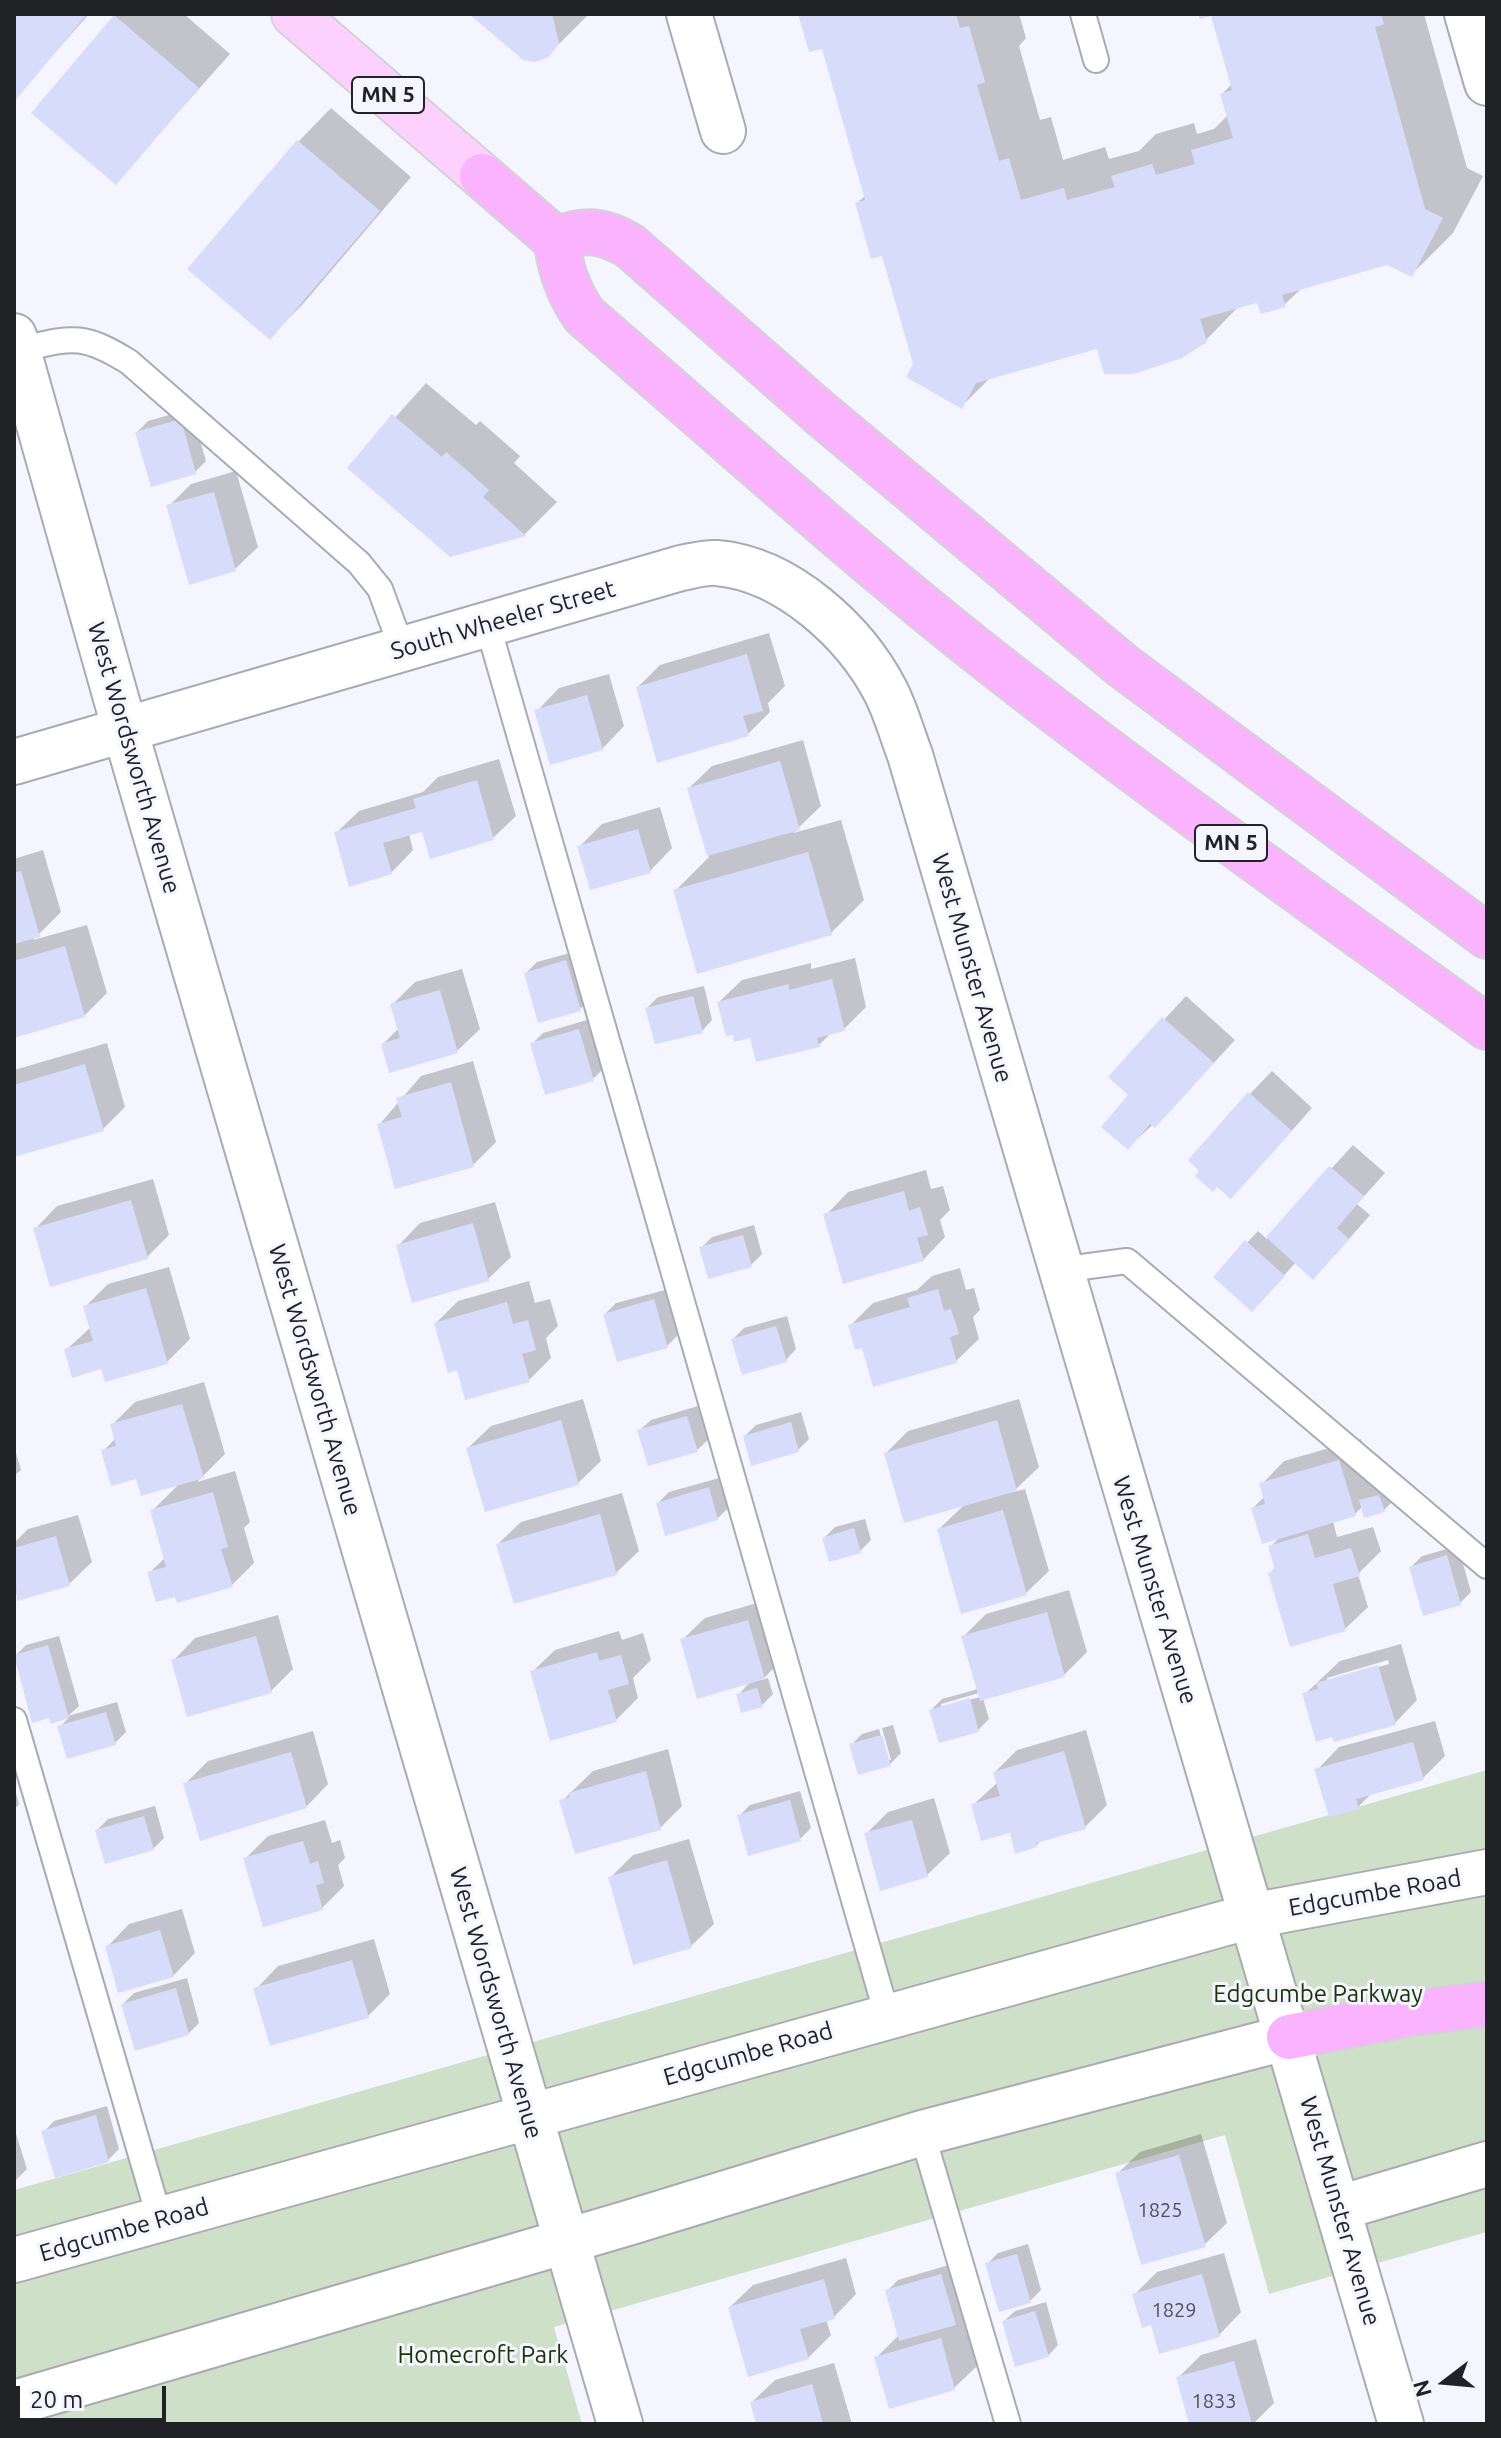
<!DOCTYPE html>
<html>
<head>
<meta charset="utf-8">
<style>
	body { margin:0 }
	#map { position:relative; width:1501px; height:2438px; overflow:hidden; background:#f4f5fe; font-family:Ubuntu,sans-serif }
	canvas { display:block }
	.frame { position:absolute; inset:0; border:16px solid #212226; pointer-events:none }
	.north { position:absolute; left:1405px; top:2342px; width:80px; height:80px; -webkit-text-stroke:6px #f4f5fe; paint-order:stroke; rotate:254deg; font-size:22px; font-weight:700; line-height:32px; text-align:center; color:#212226 }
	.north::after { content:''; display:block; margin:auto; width:28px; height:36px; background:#212226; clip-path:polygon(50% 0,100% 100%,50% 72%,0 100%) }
	.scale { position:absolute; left:16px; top:2386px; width:150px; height:36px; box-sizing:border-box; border:4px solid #212226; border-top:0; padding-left:10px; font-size:24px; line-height:28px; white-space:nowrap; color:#212226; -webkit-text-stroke:6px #f4f5fe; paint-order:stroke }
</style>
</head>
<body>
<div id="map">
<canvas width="1501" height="2438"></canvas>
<div class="frame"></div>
<div class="north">N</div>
<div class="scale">20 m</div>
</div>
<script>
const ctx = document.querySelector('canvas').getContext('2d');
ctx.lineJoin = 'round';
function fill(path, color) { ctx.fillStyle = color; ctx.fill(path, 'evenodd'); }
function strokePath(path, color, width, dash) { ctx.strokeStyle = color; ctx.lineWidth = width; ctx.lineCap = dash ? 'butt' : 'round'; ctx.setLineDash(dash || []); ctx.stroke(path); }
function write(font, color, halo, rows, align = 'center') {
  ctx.font = font + ' Ubuntu,sans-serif'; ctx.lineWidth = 6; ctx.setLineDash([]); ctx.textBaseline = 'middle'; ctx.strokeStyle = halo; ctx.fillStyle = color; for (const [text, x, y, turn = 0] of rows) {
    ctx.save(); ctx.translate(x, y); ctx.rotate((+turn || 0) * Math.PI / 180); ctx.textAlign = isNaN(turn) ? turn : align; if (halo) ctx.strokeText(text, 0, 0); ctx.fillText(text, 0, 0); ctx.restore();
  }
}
fill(new Path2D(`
	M1487,1770V2232L1269,2294L1225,2135L554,2327L582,2424H14V2190Z`), '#cfe0c8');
fill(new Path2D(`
	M14,14H89L16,97L14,88Z
	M118,14H184L230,54L116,182L34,113Z
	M472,14H589L548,55Z
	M800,14H1019L1026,38L1019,46L1040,120L1051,117L1063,160L1105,147L1109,159L1139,151L1156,134L1194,123L1197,134L1214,129L1228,115L1222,94L1232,84L1212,14H1424L1467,168L1483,176L1453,233L1411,275L1388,263L1302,288L1284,305L1259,300L1240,305L1206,340L1098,346L991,377L962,406L915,365L883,254L857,203L866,195L823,46Z
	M331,108L411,177L303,304L270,337L190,269L299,141Z
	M426,383L476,425L480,421L520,456L514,463L557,502L524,535L350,468Z
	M191,409L206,461L195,472L137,432L148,421Z
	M236,471L258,547L235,569L169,506L191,484Z
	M769,633L785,686L768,703L770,712L748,734L638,687L660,665Z
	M609,674L624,726L602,749L537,711L559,688Z
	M803,740L821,806L793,833L841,820L864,900L831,933L675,891L709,857L689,788L712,766Z
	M499,759L516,816L493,838L424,829L409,834L413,850L391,873L336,833L359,811L423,792L438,777Z
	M660,807L672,848L650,871L579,847L602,824Z
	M43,850L61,912L33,940L87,925L107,993L84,1016L14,1036V859Z
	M577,951L591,998L580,1009L526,973L537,962Z
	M855,958L866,1007L844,1029L831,1033L819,1045L719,1002L742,980L811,963V969Z
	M462,969L480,1029L457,1051L383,1044L399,1028L392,1005L415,982Z
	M704,986L712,1020L702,1031L647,1008L658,997Z
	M1186,996L1235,1040L1177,1103L1127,1148L1131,1095L1111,1077Z
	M590,1019L604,1068L593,1079L532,1044L543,1033Z
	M107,1043L125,1107L103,1129L14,1155V1070Z
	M473,1061L496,1142L473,1165L379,1125L421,1076Z
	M1272,1071L1312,1108L1253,1174L1202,1170L1250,1094Z
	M1353,1145L1385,1173L1357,1204L1370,1215L1335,1255L1296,1262L1263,1299L1216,1276L1258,1231L1267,1239Z
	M926,1170L931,1189L943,1186L950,1210L940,1220L945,1237L923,1260L826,1215L848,1192Z
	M153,1179L169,1235L147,1257L35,1229L57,1206Z
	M495,1202L511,1257L488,1279L398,1246L420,1223Z
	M754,1225L762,1254L751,1265L701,1248L712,1237Z
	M169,1267L190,1339L167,1362L102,1367L66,1350L91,1327L85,1307L108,1284Z
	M960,1268L966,1290L974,1288L980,1310L973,1317L979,1339L956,1361L863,1346L850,1326L873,1303L917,1290L932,1276Z
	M529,1281L535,1303L550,1299L558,1326L546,1338L551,1358L529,1380L458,1368L436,1323L458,1301Z
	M665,1290L678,1335L667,1346L605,1314L616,1303Z
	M787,1316L796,1349L786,1360L733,1339L744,1328Z
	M204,1382L225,1454L197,1482L235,1471L250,1522L244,1528L254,1563L232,1585L176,1594L149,1573L166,1557L152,1511L180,1483L137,1477L103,1451L116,1438L112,1425L135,1402Z
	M583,1399L601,1461L578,1483L468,1448L491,1426Z
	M1019,1399L1039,1467L1013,1492L1025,1489L1049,1571L1026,1593L939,1529L965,1504L886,1453L908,1431Z
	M698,1406L708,1440L697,1450L640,1430L651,1420Z
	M801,1412L809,1439L798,1450L745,1436L756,1425Z
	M1361,1439L1376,1489L1390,1485L1395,1499L1384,1510L1363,1506L1355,1514L1333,1521L1337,1537L1373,1527L1381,1551L1358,1574L1368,1607L1345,1629L1270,1573L1276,1567L1270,1547L1281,1536L1253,1508L1265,1496L1262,1484L1284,1461Z
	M14,1446L21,1470L14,1476Z
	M719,1478L728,1508L717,1519L658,1503L669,1492Z
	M622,1493L639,1551L616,1573L498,1544L521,1522Z
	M78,1515L92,1562L69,1584L18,1599L14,1583V1543L28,1529Z
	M865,1519L871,1540L860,1551L824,1538L835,1527Z
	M1458,1546L1471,1592L1460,1603L1411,1567L1422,1556Z
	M1069,1590L1087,1652L1064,1675L983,1698L989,1719L978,1730L940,1741L931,1710L942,1699L978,1689L963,1637L986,1614ZM979,1693L980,1697L941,1708V1704Z
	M771,1599L787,1655L762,1680L768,1678L773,1694L762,1705L738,1695L751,1681L682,1640L705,1618Z
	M278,1615L293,1669L271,1691L173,1661L195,1638Z
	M619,1631L622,1640L643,1633L651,1660L633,1678L638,1698L616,1720L532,1672L555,1650Z
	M59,1636L79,1706L68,1716L117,1702L126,1732L115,1743L60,1727L70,1716L52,1721L15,1656L26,1645Z
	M1401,1644L1417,1700L1395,1723L1305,1694L1340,1661ZM1388,1660L1389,1664L1327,1682V1678Z
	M1435,1721L1445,1756L1423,1778L1373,1792L1358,1807L1317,1770L1339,1747Z
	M893,1725L901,1753L890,1764L851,1745L862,1734L879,1729L887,1760H891L882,1728Z
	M1086,1730L1107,1805L1085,1827L1042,1839L1036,1846L973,1805L998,1782L995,1772L1017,1750Z
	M313,1731L328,1784L306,1807L185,1784L208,1761Z
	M668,1749L682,1806L660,1828L562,1801L593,1771Z
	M14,1786L19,1804L14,1810Z
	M800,1791L811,1828L800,1839L739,1816L750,1805Z
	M934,1798L950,1853L927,1875L866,1834L888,1812Z
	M155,1806L164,1838L153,1849L97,1830L108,1819Z
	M325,1820L332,1843L340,1840L345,1858L338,1865L344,1886L322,1908L245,1859L268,1836Z
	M689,1839L714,1924L691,1946L610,1878L633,1855Z
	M182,1909L195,1953L173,1976L107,1947L129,1924Z
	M374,1939L390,1994L368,2016L256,1989L278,1966Z
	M187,1978L199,2023L188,2034L123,2004L134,1993Z
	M107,2106L119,2149L108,2160L44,2132L54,2121Z
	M14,2127L27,2169L14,2182Z
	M1201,2134L1227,2223L1204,2245L1117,2174L1140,2152Z
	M1028,2244L1041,2290L1030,2301L987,2264L998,2253Z
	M1224,2253L1241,2312L1219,2335L1152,2323L1134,2295L1157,2272Z
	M846,2258L856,2294L834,2317L826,2319L831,2335L808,2358L730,2307L753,2285Z
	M952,2264L977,2366L954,2388L876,2358L900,2334L887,2291L898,2280Z
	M1046,2302L1058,2345L1048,2356L1004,2321L1015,2311Z
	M1256,2339L1274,2403L1253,2424H1191L1178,2378L1201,2355Z
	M834,2363L852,2424H759L752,2402L775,2380Z`), '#0003');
fill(new Path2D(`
	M14,14H87L15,101L14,95Z
	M469,14H552L559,43L549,57L535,62L523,60Z
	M798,14H956L960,28L969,26L985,82L977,85L999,161L1009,158L1021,200L1064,188L1067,200L1115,187L1111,176L1152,164L1156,175L1195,164L1191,150L1233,138L1220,94L1232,90L1211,16L1200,19L1198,14H1381L1384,24L1375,27L1425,209L1443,218L1412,277L1387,265L1282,295L1286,307L1261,314L1257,303L1200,319L1207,342L1182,358L1134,374H1104L1097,349L976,383L962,409L906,377L913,364L882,256L871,259L855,203L865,200L822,49L809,52Z
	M114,15L199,88L116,185L31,113Z
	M297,140L380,211L270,340L187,269Z
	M392,414L442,457L446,452L489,490L483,497L526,536L450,557L347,468Z
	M181,419L196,474L151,487L135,432Z
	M214,492L236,571L189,585L166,505Z
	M747,654L763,711L743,716L749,736L657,763L636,687Z
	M587,695L603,750L550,765L534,710Z
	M780,761L800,830L707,856L687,788Z
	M477,780L494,840L430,859L422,832L383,843L392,874L349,887L334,832L416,808L413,799Z
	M638,829L651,873L590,890L577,846Z
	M808,852L832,935L697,974L673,890Z
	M21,871L40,937L14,944V873Z
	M65,946L85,1017L14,1038V961Z
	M566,960L581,1011L538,1023L524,973Z
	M832,979L845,1031L817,1038L820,1047L756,1062L750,1038L734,1042L733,1035L726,1036L717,1002L789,984V990Z
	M440,990L458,1053L389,1073L381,1044L400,1038L390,1004Z
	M693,996L703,1033L655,1044L645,1008Z
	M1162,1017L1214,1063L1155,1128L1150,1124L1128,1150L1101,1127L1128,1095L1108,1077Z
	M579,1029L594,1081L545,1095L530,1043Z
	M85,1064L104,1131L14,1157V1085Z
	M451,1082L474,1167L395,1189L377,1124L402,1117L396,1098Z
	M1248,1092L1292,1131L1231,1199L1217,1187L1213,1192L1195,1176L1199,1171L1188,1160Z
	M1329,1166L1364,1196L1337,1228L1349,1239L1313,1280L1266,1237Z
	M904,1191L909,1211L920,1207L928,1235L917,1238L924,1261L843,1284L823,1214Z
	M131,1200L148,1259L50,1287L33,1228Z
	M473,1223L489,1281L412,1303L396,1245Z
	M743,1235L752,1267L708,1279L699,1247Z
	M1245,1240L1285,1276L1252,1312L1213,1277Z
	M146,1288L168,1364L105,1382L101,1369L72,1378L64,1349L93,1341L83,1306Z
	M938,1289L944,1311L951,1309L959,1334L950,1337L957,1363L873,1387L862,1348L855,1350L848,1325L910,1307L907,1298Z
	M654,1299L668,1348L617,1362L603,1314Z
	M507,1302L513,1324L528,1320L536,1350L522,1354L530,1382L465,1400L457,1370L448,1373L434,1323Z
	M776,1326L787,1362L742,1375L731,1339Z
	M182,1404L204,1478L141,1496L136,1479L111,1486L101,1450L116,1446L110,1424Z
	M687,1416L698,1452L648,1466L637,1430Z
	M561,1420L579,1485L485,1512L466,1448Z
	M997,1420L1017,1491L904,1523L884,1453Z
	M791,1422L799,1452L751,1466L743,1436Z
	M1339,1460L1356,1516L1262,1544L1251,1508L1265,1504L1259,1483Z
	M709,1487L718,1520L665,1536L656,1503Z
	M213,1492L228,1547L221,1549L233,1587L177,1603L175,1597L156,1602L147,1572L166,1567L150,1510Z
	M1379,1495L1385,1512L1364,1518L1359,1500Z
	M1003,1510L1027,1595L961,1614L937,1529Z
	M600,1514L617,1575L514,1604L496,1544Z
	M854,1528L861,1553L829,1562L822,1538Z
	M1308,1534L1315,1558L1351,1548L1360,1576L1333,1584L1346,1631L1290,1647L1268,1573L1275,1570L1268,1546Z
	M56,1536L70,1586L17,1601L14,1548Z
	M1447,1555L1461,1605L1423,1616L1409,1567Z
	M1047,1612L1065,1677L980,1701L961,1636Z
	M748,1620L765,1679L697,1699L680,1639Z
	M256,1636L272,1693L187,1717L171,1660Z
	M48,1645L69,1718L51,1724L49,1718L32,1723L14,1655Z
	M597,1652L599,1661L621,1655L629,1684L608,1690L617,1722L550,1741L530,1671Z
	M1378,1665L1396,1725L1334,1742L1332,1737L1316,1742L1302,1693L1318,1689L1316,1683Z
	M757,1688L763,1707L741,1713L736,1694Z
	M970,1698L979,1732L939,1743L929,1710Z
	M106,1712L116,1745L67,1759L57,1726Z
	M882,1735L891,1766L858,1775L849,1744Z
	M1413,1742L1424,1780L1356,1799L1359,1809L1329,1817L1314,1769Z
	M1064,1751L1086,1829L1036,1843L1037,1847L1015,1854L1010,1833L981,1841L971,1804L1000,1796L993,1772Z
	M291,1752L307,1808L200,1841L183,1783Z
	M646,1771L661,1830L575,1854L559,1800L570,1797L568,1793Z
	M790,1800L801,1841L748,1856L737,1815Z
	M144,1816L154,1850L105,1864L95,1830Z
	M912,1820L928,1877L880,1891L864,1833Z
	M303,1841L310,1864L318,1861L324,1883L316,1885L323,1910L263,1927L243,1858Z
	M667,1860L692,1948L633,1965L608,1877Z
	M160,1930L174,1977L118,1993L105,1946Z
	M352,1960L369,2018L270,2046L253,1988Z
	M176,1988L189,2035L135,2051L121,2004Z
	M96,2115L109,2162L55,2178L41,2131Z
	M1179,2155L1206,2247L1141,2265L1115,2173Z
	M1017,2254L1031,2303L999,2312L985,2263Z
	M941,2274L956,2325L899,2341L885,2290Z
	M1202,2274L1220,2337L1159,2354L1151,2325L1142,2328L1132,2294Z
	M824,2279L835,2319L800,2329L809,2359L748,2377L728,2307Z
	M1035,2311L1049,2357L1015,2367L1002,2321Z
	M941,2338L955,2390L889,2409L874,2357Z
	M1234,2361L1252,2424H1189L1176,2377Z
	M812,2384L823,2424H756L750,2402Z`), '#d8dcfb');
const service = new Path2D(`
	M1083,14L1096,60
	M18,350C71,338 81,332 129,362L359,563L380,589L402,649
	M488,626L887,2015
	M1059,1270L1127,1261L1487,1566
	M14,1720L160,2220
	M922,2133L1008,2424`);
const minor = new Path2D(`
	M689,14L723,131
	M1467,14L1487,83
	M14,336L125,730L620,2424
	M14,762L681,568C692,566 705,562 717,563C787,569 855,632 886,692C896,712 902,734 910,755C1071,1312 1241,1867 1401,2424
	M1339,2208L1487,2164`);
const secondary = new Path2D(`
	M14,2260L1251,1916L1487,1872
	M14,2403L628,2223L922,2133L1289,2037`);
const primary = new Path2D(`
	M294,14L482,176`);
const motorway = new Path2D(`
	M482,176L556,240
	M556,240C561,269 567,290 584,315C715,428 844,545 980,653C1145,783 1317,904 1487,1027
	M556,240C586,228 603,230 630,246L820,413L1123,666L1487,936
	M1289,2037L1412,2013L1487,2004`);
strokePath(service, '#a9aab4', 28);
strokePath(minor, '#a9aab4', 48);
strokePath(secondary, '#a9aab4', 48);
strokePath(primary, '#d3d3d4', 48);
strokePath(motorway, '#d3d3d4', 48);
strokePath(service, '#fff', 24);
strokePath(minor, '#fff', 44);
strokePath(secondary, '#fff', 44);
strokePath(primary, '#fcd1fe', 44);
strokePath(motorway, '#fab3fe', 44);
write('20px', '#4f505b', null, [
	["1825",1160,2210],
	["1829",1174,2310],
	["1833",1214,2401]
]);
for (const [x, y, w] of [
	[388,95,72],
	[1231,843,72]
]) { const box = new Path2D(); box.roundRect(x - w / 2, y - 18, w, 36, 6); ctx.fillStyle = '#f4f5fe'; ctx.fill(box); strokePath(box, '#212226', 2); }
write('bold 22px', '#212226', null, [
	["MN 5",388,95],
	["MN 5",1231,843]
]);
write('24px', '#212226', '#f4f5fe', [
	["South Wheeler Street",503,620,-16],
	["West Wordsworth Avenue",134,758,74],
	["West Munster Avenue",972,968,74],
	["West Wordsworth Avenue",315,1380,74],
	["West Munster Avenue",1155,1590,73],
	["Edgcumbe Road",1375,1893,-10],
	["West Wordsworth Avenue",496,2003,74],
	["Edgcumbe Road",748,2054,-16],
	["West Munster Avenue",1340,2211,74],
	["Edgcumbe Road",124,2230,-16]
]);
write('24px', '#173604', '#f4f5fe', [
	["Edgcumbe Parkway",1318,1994],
	["Homecroft Park",483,2355]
]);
</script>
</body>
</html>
